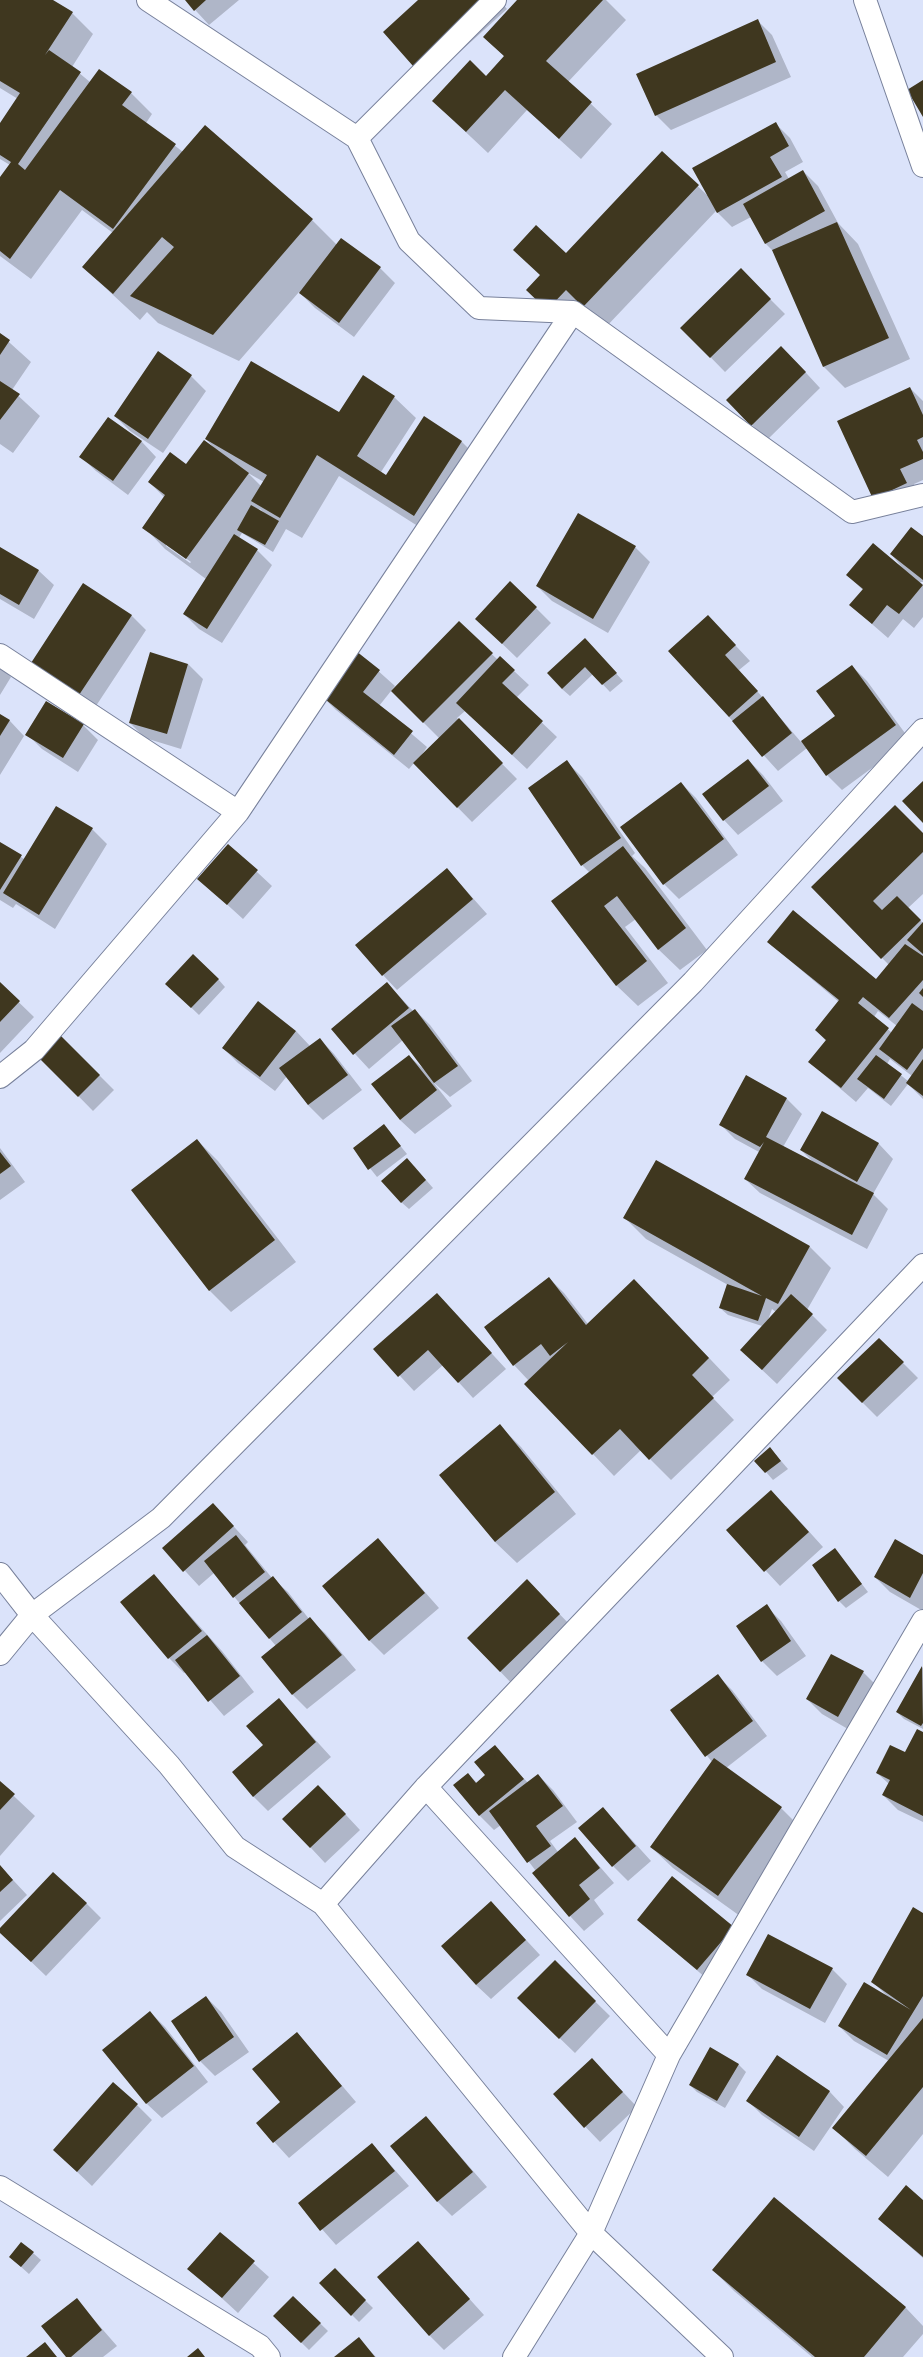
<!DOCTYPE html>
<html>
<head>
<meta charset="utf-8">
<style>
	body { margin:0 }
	canvas { display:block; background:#dbe3fa }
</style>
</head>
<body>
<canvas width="923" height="2357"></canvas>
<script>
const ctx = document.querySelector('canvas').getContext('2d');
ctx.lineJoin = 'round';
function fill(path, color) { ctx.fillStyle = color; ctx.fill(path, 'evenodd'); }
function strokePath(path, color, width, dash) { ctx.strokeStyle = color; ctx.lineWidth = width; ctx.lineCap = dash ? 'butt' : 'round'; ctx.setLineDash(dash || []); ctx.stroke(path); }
fill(new Path2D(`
	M0,0H51L72,13L93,34L72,67L90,82L131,93L152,114L146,123L183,152L205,127L312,220L337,245L380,268L395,283L354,337L315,308L299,292L239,361L158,323L147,312L140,320L83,267L113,233L82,210L31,279L0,256V178L10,165L0,159V125L18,99L0,88Z
	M186,0H239L209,25Z
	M419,0H499L507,9L429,80L414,65Z
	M519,0H606L626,20L568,82L612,124L581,159L527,110L488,153L455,122L505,57L484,37Z
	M757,20L772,35L791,77L671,130L656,115Z
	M775,123L790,138L803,162L785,172L789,179L803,171L818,186L838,223L858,244L910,359L845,388L824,367L773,251L766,244L751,217L732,227L716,211L605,328L549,311L566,255L663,153L707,195Z
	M741,270L785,314L725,372L682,328Z
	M0,334L31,362L12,390L40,416L13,453L0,444Z
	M796,362L820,388L767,440L752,425Z
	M191,376L206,391L163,453L130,431L115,416Z
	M910,388L923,401V480L914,484L921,498H874Z
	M394,397L416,418L381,472L387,476L424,418L462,442L483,463L435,537L339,476L302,538L286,529L273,552L242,533L239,538L257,550L272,565L222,643L199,629L184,614L206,579L165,549L144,527L165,498L149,482L186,465L214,448L206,439L339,414ZM248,473L264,482L261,486ZM260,509L266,515L258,511ZM166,544L191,562L190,563L166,546Z
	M109,418L142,442L156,457L128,495L96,471L81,457Z
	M923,537V582H920L923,585V617L914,628L903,619L888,638L850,605L863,590L847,575L904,570L891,554Z
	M635,547L650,562L608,633L552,601L537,586Z
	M0,548L39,571L54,585L34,619L0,599Z
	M536,608L551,623L517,658L491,633Z
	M131,615L146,630L94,709L47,678Z
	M708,616L750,661L739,670L801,742L836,716L852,666L867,681L910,740L842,790L827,775L807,748L778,771L669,651Z
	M459,623L498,660L514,671L529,685L516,698L557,737L527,769L465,711L457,718L517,779L472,822L414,763L409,769L336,710L321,695L357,652L395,686L379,706L427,747L421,756L439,738L392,691Z
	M592,647L623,681L610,692L593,674L570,696L562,689Z
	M188,664L203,679L181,749L145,738L130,723Z
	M0,667L11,677L0,695Z
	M0,715L10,721L24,736L0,775Z
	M83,725L98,740L78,772L42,749L27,734Z
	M748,760L763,775L783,801L738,835L724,820Z
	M567,762L582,777L635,853L632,856L645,868L707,950L680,970L658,949L636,919L625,927L668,983L638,1006L616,985L590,873L582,865Z
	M681,783L696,798L738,855L679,899L664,884Z
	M92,829L107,844L55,929L16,904L13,908L0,900V843L24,859Z
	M923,834V894L908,908L923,923V1099L908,1084L891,1106L868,1088L856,1102L809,1062L826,1041L816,1030L839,1002L768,942L876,980L889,965L812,887ZM878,1011L897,1026L892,1033L874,1017ZM890,1059L912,1076L908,1081L887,1064Z
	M228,845L272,886L243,919L199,879Z
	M447,869L487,914L397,990L383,975Z
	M218,979L225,987L199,1015L174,991Z
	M387,983L413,1011L415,1010L430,1025L472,1081L450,1097L433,1082L452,1106L415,1134L400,1120L409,1056L429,1074L403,1040L369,1069L332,1029Z
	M0,984L34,1017L0,1053Z
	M296,1031L310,1046L320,1039L334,1054L362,1090L323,1120L308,1105L287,1076L275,1091L238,1063L223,1048Z
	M61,1037L114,1090L93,1111L41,1058Z
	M746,1077L787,1099L802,1114L783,1147L813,1162L801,1150L822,1112L879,1144L893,1159L873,1194L888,1209L867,1249L760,1193L745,1179L759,1152L735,1139L720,1124Z
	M384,1126L407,1154L377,1177L354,1148Z
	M197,1140L218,1161L296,1262L231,1312L210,1291L132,1190Z
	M0,1148L25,1182L0,1200Z
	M656,1161L810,1247L831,1268L807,1310L827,1330L777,1384L741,1350L762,1326L728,1315L720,1308L728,1285L646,1239L625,1218ZM772,1309L776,1312L768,1320Z
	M414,1166L433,1188L409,1209L401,1202Z
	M549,1278L564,1293L588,1324L656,1302L730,1380L712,1397L734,1420L671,1480L641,1450L614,1476L526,1384L529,1381L514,1365Z
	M437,1294L506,1369L473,1398L443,1365L414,1391L375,1349Z
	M879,1339L918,1378L877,1417L838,1378Z
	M500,1426L521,1447L576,1514L517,1563L495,1542L440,1475Z
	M770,1448L788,1469L773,1480L766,1472Z
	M213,1504L248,1542L245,1545L272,1578L288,1592L309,1619L325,1633L356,1670L307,1709L293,1695L276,1646L214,1573L199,1586L164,1548Z
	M786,1506L823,1547L780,1586L728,1530Z
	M378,1539L439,1608L384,1655L369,1640Z
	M835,1549L868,1592L846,1608L839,1601Z
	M923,1556V1611L890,1592L875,1577Z
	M154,1576L222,1651L254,1692L224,1716L186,1672L184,1673L169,1658L122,1602Z
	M541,1595L574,1629L515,1687L468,1638Z
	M766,1606L781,1621L806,1656L777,1676L762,1661L737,1626Z
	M832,1655L863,1672L878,1687L853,1732L822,1714L807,1699Z
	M922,1667L923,1668V1729L904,1719L897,1712Z
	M717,1675L732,1690L767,1736L726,1768L781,1808L802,1829L740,1916L673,1868L651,1847L712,1762L671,1710Z
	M279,1700L331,1757L268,1811L253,1796L264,1745Z
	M923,1733V1822L898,1810L883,1795L889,1784L877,1773L906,1754Z
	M495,1747L528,1783L538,1775L553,1790L577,1822L550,1841L558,1852L575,1838L614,1883L594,1900L604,1914L584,1931L570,1916L501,1825L494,1830L479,1815L468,1774L477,1783L487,1776Z
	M0,1783L35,1816L0,1856Z
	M333,1801L360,1830L325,1863L284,1819Z
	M603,1808L651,1861L628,1881L613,1866Z
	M0,1866L27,1895L0,1921Z
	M491,1902L540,1955L491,1999L476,1985Z
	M86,1903L101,1918L46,1976L0,1932V1930Z
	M923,1914V2134L888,2177L855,2149L834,2128L889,2061L854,2041L839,2026L887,1996L873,1982Z
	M638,1920L733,1928L748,1942L713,1984Z
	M555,1962L610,2016L575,2053L518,1998Z
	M832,1969L847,1984L825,2023L762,1989L747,1974Z
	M206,1997L221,2012L249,2052L215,2076L200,2061Z
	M150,2012L165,2027L208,2082L162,2118L147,2104L103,2050Z
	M297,2033L356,2102L289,2158L257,2123L282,2102Z
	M777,2056L830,2092L844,2107L814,2151L762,2115L747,2100Z
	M592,2059L637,2107L600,2142L554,2094Z
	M738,2064L746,2072L725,2108L697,2092L690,2085Z
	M137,2105L152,2120L92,2186L54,2150Z
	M426,2117L487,2187L452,2216L437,2201Z
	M372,2144L409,2186L336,2245L299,2203Z
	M774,2198L906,2308L923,2326V2334L903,2357H812L734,2291L713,2270Z
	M923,2201V2258L879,2219Z
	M220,2233L269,2277L238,2313L189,2268Z
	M418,2242L484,2315L444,2350L429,2335Z
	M33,2253L41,2260L29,2274L10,2257Z
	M334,2270L373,2308L359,2322L320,2283Z
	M293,2297L328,2331L309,2350L274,2316Z
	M76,2299L117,2346L103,2357H67Z
	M358,2338L376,2357H335Z`), '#0003');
fill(new Path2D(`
	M0,0H53L73,12L45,55L49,50L81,72L18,164L25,170L99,69L132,92L122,105L176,144L113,229L60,190L10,259L0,251V177L11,162L0,155V123L20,93L0,81Z
	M185,0H206L194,11Z
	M418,0H486L413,66L383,32Z
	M517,0H603L546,61L592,102L559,139L505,90L466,132L432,101L470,60L486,76L504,56L483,37Z
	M758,19L776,62L655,116L636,74Z
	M923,80V117L907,90Z
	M776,122L789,146L770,157L782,177L717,213L692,168Z
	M205,125L313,219L213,335L130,296L174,247L162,237L113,294L82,267Z
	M662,151L699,185L583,307L566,290L547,310L526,290L540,275L513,250L536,225L566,253Z
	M803,170L825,211L765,244L743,204Z
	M837,222L889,338L823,367L772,250Z
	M341,238L381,267L339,323L299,293Z
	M741,268L771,299L710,358L680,328Z
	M0,333L10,340L0,355Z
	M781,346L806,372L751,426L726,400Z
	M158,351L192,375L148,439L114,416Z
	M251,361L339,412L363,375L395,396L357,456L386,475L424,416L462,441L414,516L317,455L280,518L251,501L267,475L205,439Z
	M0,381L20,394L0,420Z
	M910,387L923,415V437L917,440L923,452V459L900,469L907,483L873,499L837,421Z
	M108,417L142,441L113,481L79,457Z
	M204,440L249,473L186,559L142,528L165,495L148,482L170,452L186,464Z
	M251,505L279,521L265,545L237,530Z
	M578,513L636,546L593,619L536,586Z
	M911,527L923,536V580L890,554Z
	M234,534L258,549L207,629L183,614Z
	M873,543L923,585L899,614L887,605L872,624L849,605L863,589L846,575Z
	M0,547L39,570L19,605L0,594Z
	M510,581L537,607L502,644L475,619Z
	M83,583L132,615L79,695L31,663Z
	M708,615L736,645L725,655L758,691L729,717L668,651Z
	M459,621L493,653L423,723L391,691Z
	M585,638L617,673L602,685L585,667L562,689L547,673Z
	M356,651L380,670L363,692L413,731L394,755L320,695Z
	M150,652L188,664L167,734L129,723Z
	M500,656L515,670L502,683L543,721L512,755L456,703Z
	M852,665L896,725L826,776L801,741L835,716L816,691Z
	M763,696L792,733L762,757L732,721Z
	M46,701L84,724L63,758L25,735Z
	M0,714L10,720L0,736Z
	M459,718L503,763L457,808L413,763Z
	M748,759L769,786L723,821L702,794Z
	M567,760L621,838L581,866L528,788Z
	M923,781V823L902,801Z
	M681,782L724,839L663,885L620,827Z
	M895,805L923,833V852L873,901L882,910L897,896L921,920L881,959L811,887Z
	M56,806L93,828L39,915L3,893Z
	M0,842L22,855L0,890Z
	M228,844L258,870L227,905L197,879Z
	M623,846L686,928L658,950L617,896L604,906L647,961L616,986L551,901Z
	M447,868L473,899L382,976L355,945Z
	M793,910L876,979L905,944L923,956V980L889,1018L863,997L858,1003L889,1028L841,1088L808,1062L826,1040L815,1030L839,1000L767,942Z
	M923,922V954L907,940Z
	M193,954L219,979L191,1008L165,984Z
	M0,982L20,1001L0,1022Z
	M387,982L409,1008L353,1055L331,1029Z
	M923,988V997L919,993Z
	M258,1001L296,1031L260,1077L222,1048Z
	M912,1003L923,1011V1048L907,1070L879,1049Z
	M415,1009L458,1066L434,1083L391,1026Z
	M61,1036L100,1075L78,1097L39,1058Z
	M320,1038L348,1075L308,1105L279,1068Z
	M409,1055L437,1090L400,1120L371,1084Z
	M876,1055L902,1074L884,1099L857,1079Z
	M923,1059V1096L906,1083Z
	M746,1075L787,1098L766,1137L874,1193L852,1235L744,1179L764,1142L760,1147L719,1125Z
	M822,1111L879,1143L857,1182L800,1150Z
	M384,1124L401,1146L368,1170L353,1148Z
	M197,1139L275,1240L209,1291L131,1190Z
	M0,1152L11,1166L0,1174Z
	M407,1158L426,1180L401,1203L381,1181Z
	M656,1160L810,1246L778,1304L766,1298L758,1321L719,1308L727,1284L762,1296L623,1218Z
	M549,1277L586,1325L634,1279L709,1358L692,1375L714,1398L649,1460L620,1429L592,1455L524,1384L568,1342L550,1356L541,1344L513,1366L484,1327Z
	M437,1293L492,1353L458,1383L428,1350L398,1377L373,1349Z
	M791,1294L813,1314L762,1370L740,1350Z
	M879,1338L904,1362L862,1403L837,1378Z
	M500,1424L555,1492L495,1542L439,1475Z
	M770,1447L781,1461L765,1473L754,1461Z
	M771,1490L809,1532L764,1572L726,1530Z
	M213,1503L234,1526L183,1572L162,1548Z
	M236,1535L265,1572L233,1598L204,1561Z
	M378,1538L425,1593L369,1641L322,1586Z
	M895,1539L923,1555V1573L910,1598L874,1577Z
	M835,1548L862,1584L838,1602L812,1565Z
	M154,1574L202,1631L168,1659L120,1602Z
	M273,1576L302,1612L269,1639L239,1603Z
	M527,1579L560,1614L500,1672L467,1638Z
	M767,1604L791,1641L761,1662L736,1626Z
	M310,1617L342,1655L292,1695L261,1657Z
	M207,1635L240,1676L208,1702L175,1660Z
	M831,1654L864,1671L838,1717L806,1699Z
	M922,1666L923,1723L921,1726L896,1712Z
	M718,1674L753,1721L705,1757L670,1710Z
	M279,1698L316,1742L253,1797L232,1772L263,1745L246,1726Z
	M917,1729L923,1732V1816L882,1795L890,1780L876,1773L890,1745L905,1752Z
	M495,1745L524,1779L479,1816L453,1785L468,1773L476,1783L485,1775L474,1762Z
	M714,1758L782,1807L718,1896L650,1847Z
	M538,1774L563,1806L536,1826L551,1846L527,1863L489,1811Z
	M0,1781L15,1794L0,1810Z
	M318,1785L346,1814L310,1848L282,1819Z
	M603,1807L636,1846L612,1867L578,1828Z
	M575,1837L600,1868L579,1885L590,1899L569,1917L532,1873Z
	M0,1865L13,1880L0,1892Z
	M53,1872L87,1903L31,1962L0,1933V1928Z
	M672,1876L734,1927L697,1970L637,1920Z
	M491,1901L526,1940L476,1985L441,1946Z
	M913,1907L923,1913V1996L887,2055L838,2026L864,1982L911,2010L871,1982Z
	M768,1934L833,1968L810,2009L746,1975Z
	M555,1960L596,2001L559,2039L517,1998Z
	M206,1996L234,2037L199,2062L171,2021Z
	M150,2011L194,2066L146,2104L102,2050Z
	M923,2018V2087L866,2156L832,2128Z
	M297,2032L342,2086L273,2143L256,2123L280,2102L252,2069Z
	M710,2047L739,2064L717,2101L689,2085Z
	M777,2055L830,2091L799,2137L746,2101Z
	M592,2058L623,2092L584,2128L553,2094Z
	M113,2082L138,2104L77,2172L53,2150Z
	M426,2116L473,2172L437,2202L390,2146Z
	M372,2143L395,2171L320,2231L298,2203Z
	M906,2185L923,2200V2257L878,2219Z
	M774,2197L906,2307L864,2357H815L712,2270Z
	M220,2232L255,2261L222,2298L187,2269Z
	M418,2241L470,2299L429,2336L377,2277Z
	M21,2242L34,2252L21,2267L9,2257Z
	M335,2268L366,2300L351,2316L319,2283Z
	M293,2296L321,2323L301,2343L273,2316Z
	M77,2298L102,2330L71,2357H66L41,2326Z
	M359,2337L375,2357H334Z
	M45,2342L57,2357H26Z
	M198,2348L205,2357H187Z`), '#3f371f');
const minor = new Path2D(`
	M148,0L357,138L409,241L479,308L573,312L852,512L923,495
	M865,0L923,166
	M357,138L495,0
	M0,655L238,812
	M0,1077L34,1050L238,812L573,312
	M0,1574L32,1615L169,1765L235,1847L323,1904L591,2233L722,2357
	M0,1654L32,1615L161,1518L693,982L923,730
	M426,1787L669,2055
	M323,1904L426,1787L923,1265
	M0,2187L260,2346L269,2357
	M514,2357L591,2233L669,2055L923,1621`);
strokePath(minor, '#78819b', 24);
strokePath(minor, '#fff', 22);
</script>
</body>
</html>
